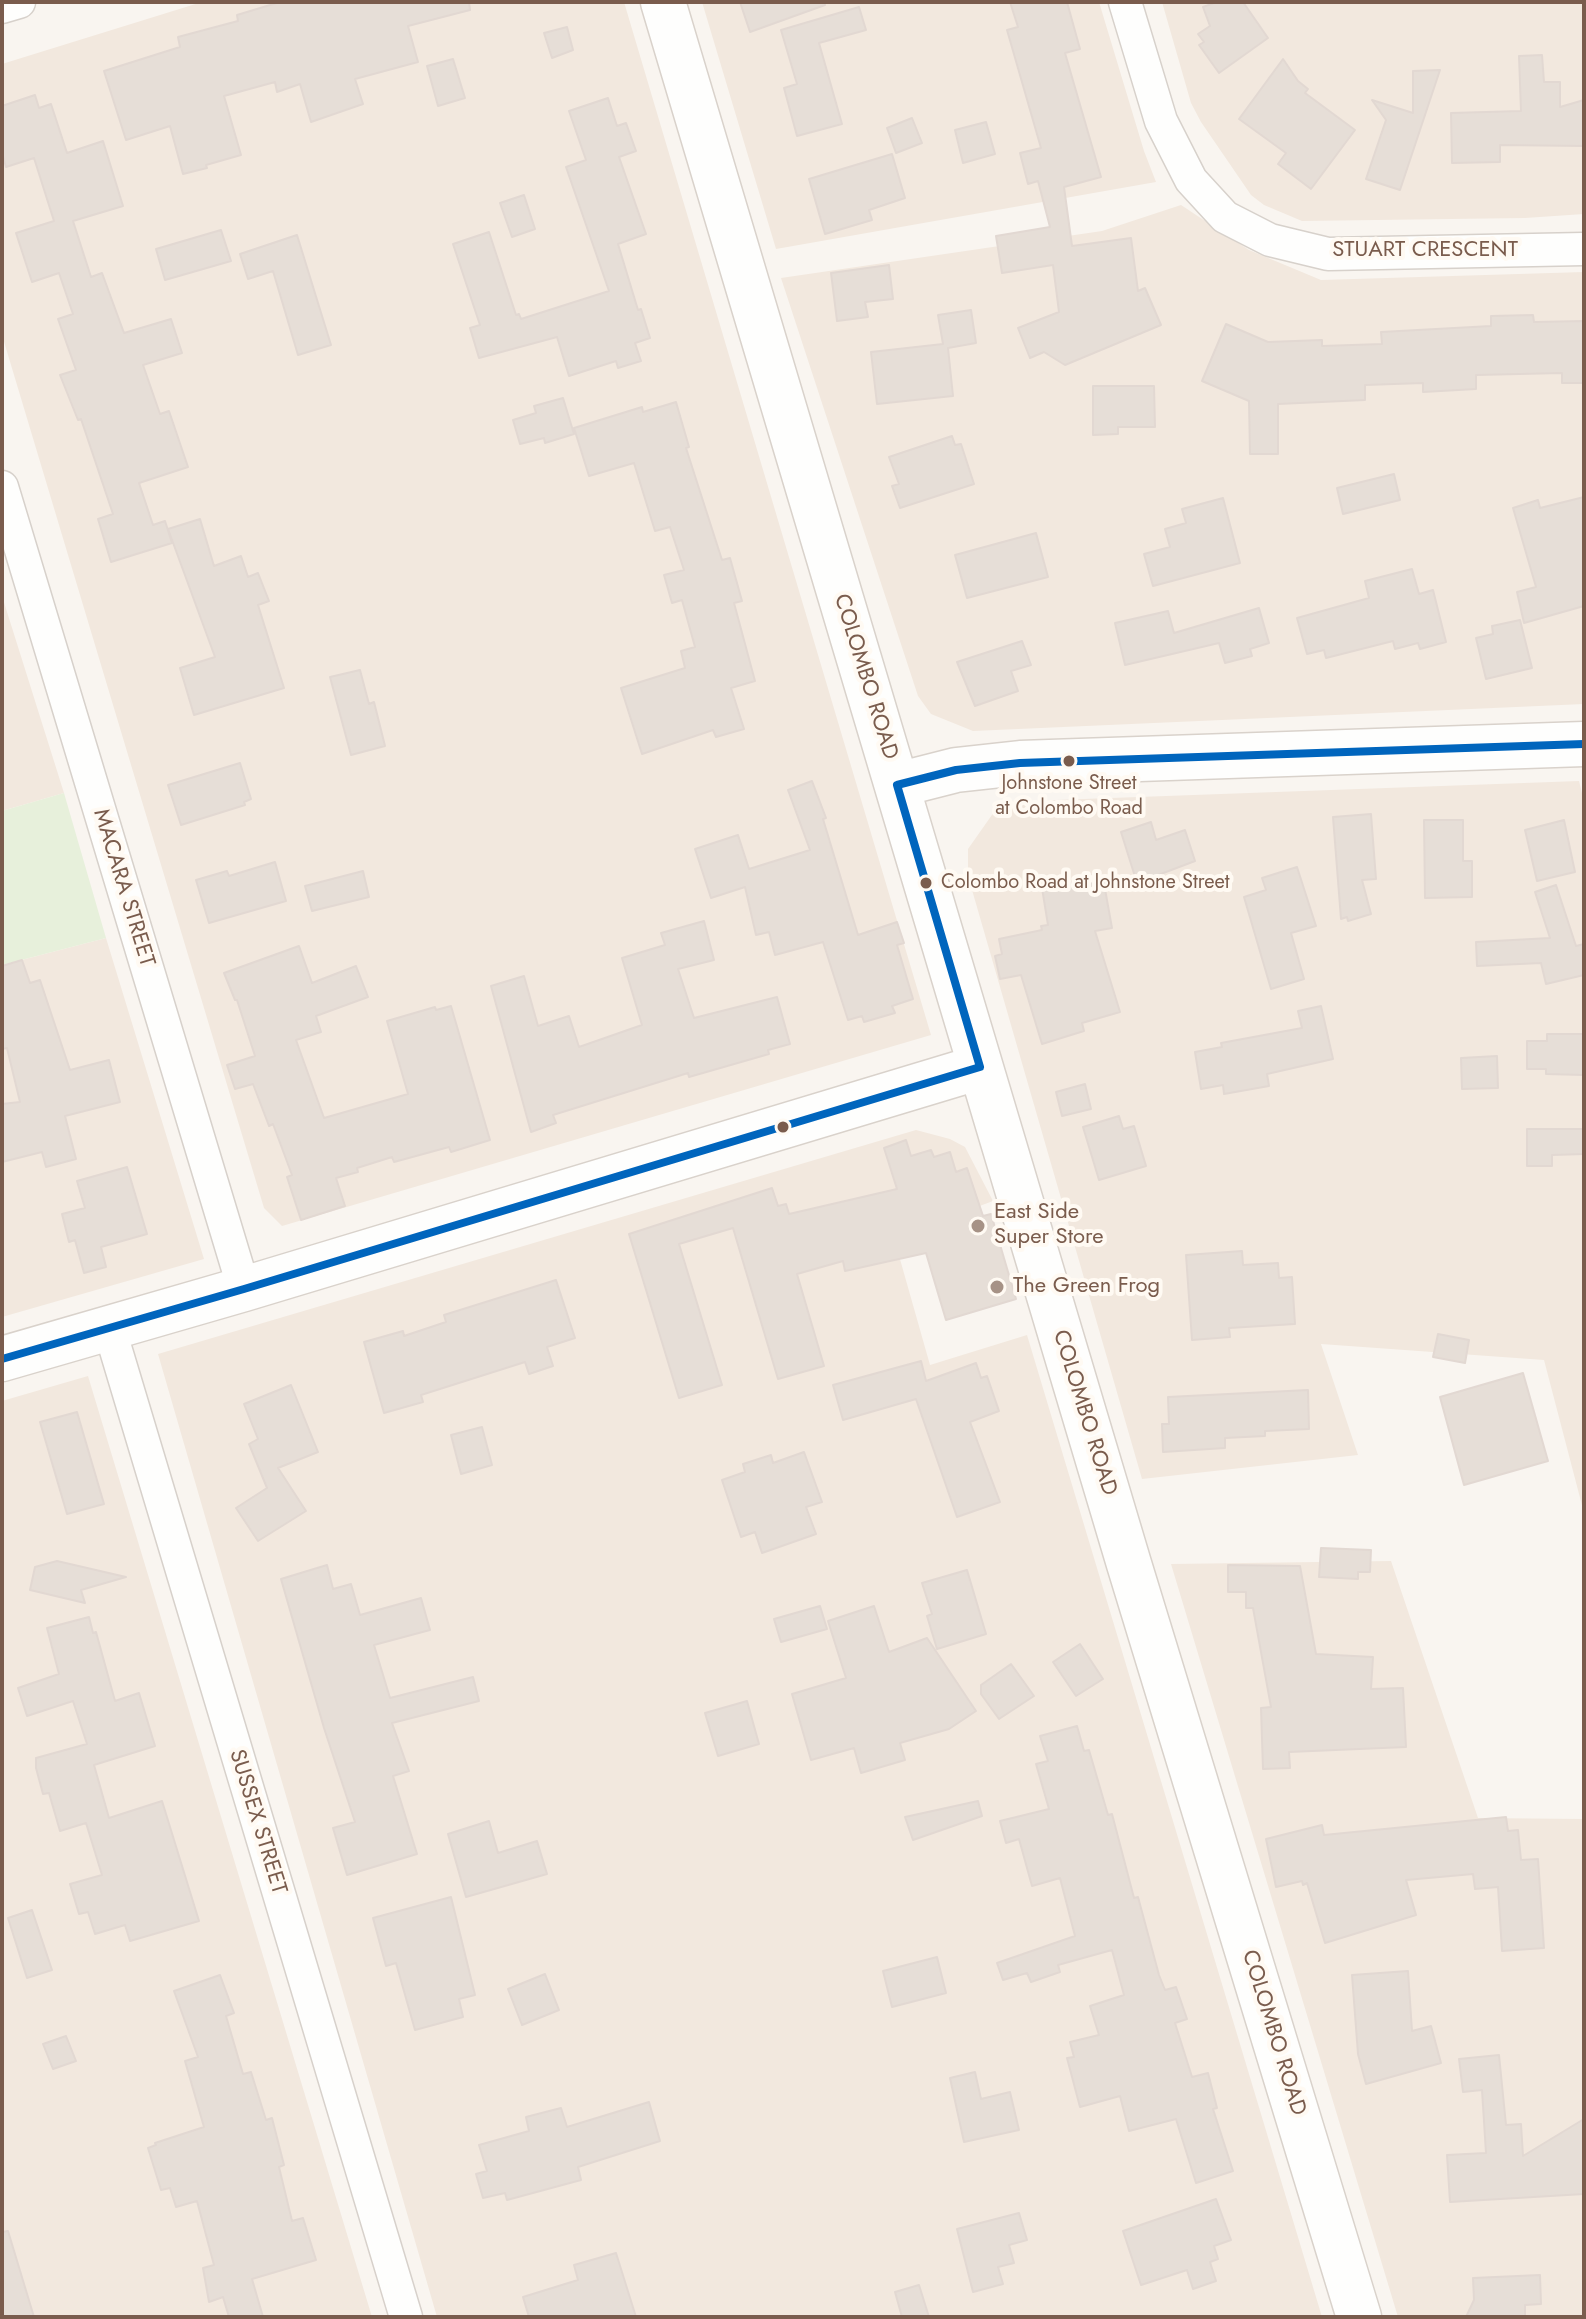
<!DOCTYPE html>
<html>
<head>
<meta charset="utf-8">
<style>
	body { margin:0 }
	#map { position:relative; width:1586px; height:2319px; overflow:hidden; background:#f9f5f0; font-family:Jost,sans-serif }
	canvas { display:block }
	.frame { position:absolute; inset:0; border:4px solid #7a5c4d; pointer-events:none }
</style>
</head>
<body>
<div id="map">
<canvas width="1586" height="2319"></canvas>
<div class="frame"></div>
</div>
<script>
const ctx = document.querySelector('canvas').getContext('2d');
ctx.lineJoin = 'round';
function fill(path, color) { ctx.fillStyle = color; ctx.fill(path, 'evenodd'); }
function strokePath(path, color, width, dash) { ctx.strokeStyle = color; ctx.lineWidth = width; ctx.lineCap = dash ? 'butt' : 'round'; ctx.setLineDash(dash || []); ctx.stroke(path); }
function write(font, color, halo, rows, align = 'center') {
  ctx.font = font + ' Jost,sans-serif'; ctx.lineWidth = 8; ctx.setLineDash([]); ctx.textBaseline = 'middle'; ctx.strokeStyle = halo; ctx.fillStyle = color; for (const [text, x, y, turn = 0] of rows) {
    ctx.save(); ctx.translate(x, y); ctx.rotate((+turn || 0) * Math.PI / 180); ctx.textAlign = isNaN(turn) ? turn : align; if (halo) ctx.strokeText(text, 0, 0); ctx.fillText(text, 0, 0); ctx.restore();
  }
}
fill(new Path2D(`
	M202,2H624L931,1035L282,1226L264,1208L2,335V64Z
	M702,2H1099L1144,151L1156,182L776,249Z
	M1162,2H1584V214L1525,218L1302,221L1264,205L1251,195L1201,122L1191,103Z
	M1181,205L1249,250L1321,280L1584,272V704L973,731L931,714L918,696L781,278L1102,231Z
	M2,596L64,793L2,811Z
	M1579,781L1584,801V1513L1544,1360L1321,1344L1358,1455L1142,1479L968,876V849L1001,802Z
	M106,938L204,1259L2,1317V965Z
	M916,1130L950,1139L965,1147L993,1201L894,1238L930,1365L1027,1335L1322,2317H437L158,1354Z
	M88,1376L372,2317H2V1401Z
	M1391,1561L1478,1818L1584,1819V2317H1398L1171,1564Z`), '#f2e8de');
fill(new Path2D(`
	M64,793L106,938L2,965V811Z`), '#e7f0db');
const building = new Path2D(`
	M280,2H469L470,10L408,26L418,62L355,79L363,104L311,122L300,84L277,92L275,82L224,96L241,155L206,165L207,168L183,174L170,126L126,140L104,71L180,47L178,37L238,21L237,15Z
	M740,2H824L825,5L750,32Z
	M1010,2H1067L1080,49L1065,53L1101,177L1064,187L1072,246L1131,238L1138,291L1145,288L1161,325L1065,365L1044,352L1030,358L1018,328L1059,312L1053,265L1002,273L996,236L1050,227L1038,181L1028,184L1020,153L1041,148L1007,30L1018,27Z
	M1217,2H1243L1268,38L1219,73L1199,45L1204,42L1198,34L1210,26L1203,7Z
	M859,7L866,30L819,43L842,124L797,136L784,88L797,84L781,30Z
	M567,27L573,50L552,58L544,33Z
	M1542,55L1544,82H1560V107L1584,100V146L1500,145V162L1452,163L1451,113L1521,111L1519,56Z
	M453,59L465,98L438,106L427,66Z
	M1283,59L1298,81L1308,89L1305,93L1355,130L1311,189L1278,164L1286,153L1239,119Z
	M1440,70L1400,190L1366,179L1386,120L1372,100L1413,113V71Z
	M35,95L39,108L51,104L67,153L103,141L123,206L73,221L91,277L102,273L124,333L171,319L182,353L143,365L160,414L169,411L188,467L139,483L153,525L165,521L172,543L111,562L98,519L113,514L81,419L78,420L60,375L76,370L58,319L73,314L59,273L32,282L16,233L54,221L34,158L6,167L2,153V106Z
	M608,98L617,126L626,123L636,151L619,157L646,234L618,244L638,310L641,309L650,338L635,343L641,361L618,368L616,361L569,376L557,337L479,358L470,328L480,325L453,244L489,232L516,315L519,314L521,319L609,291L566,167L586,160L569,111Z
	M912,118L922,143L896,153L887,128Z
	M986,122L995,154L963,163L955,130Z
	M892,154L905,198L869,210L872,220L825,234L809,179Z
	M524,195L535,229L512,237L500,203Z
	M221,230L231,261L165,280L156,249Z
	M297,235L331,345L298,355L273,271L248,279L240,254Z
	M889,265L893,299L865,302L868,317L837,321L831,273Z
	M971,310L976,343L948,348L953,396L877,404L871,352L943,344L938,315Z
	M1533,315L1534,322L1584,321V383H1562V373L1476,375V389L1423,392V383L1365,385V400L1278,404V454H1250L1249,401L1202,381L1226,324L1268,342L1322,340V346L1382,344L1381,332L1491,326V316Z
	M1093,386H1154L1155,427H1118V434L1093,435Z
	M563,398L574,434L545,443L544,438L520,444L513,420L536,413L534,406Z
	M676,402L689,447L686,448L722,560L730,558L742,601L734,603L755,681L731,688L744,729L716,737L713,730L642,754L621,688L685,668L681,651L695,647L682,600L672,603L664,575L684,570L670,527L655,531L634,463L589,476L574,428L642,407L643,412Z
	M952,436L955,445L961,444L974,484L900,508L892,486L899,484L889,457Z
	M1394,474L1400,500L1343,514L1337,488Z
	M1584,497V606L1524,623L1517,592L1536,587L1513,508L1538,500L1540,508Z
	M1223,498L1240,563L1153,586L1144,554L1170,547L1165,529L1186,523L1182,509Z
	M200,519L214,566L241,556L248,577L258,573L269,601L258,605L284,688L194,715L180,668L215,657L168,529Z
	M1036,533L1048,577L967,598L955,555Z
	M1412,569L1419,594L1433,590L1446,642L1420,649L1418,643L1395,649L1393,641L1326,658L1324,650L1307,654L1297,618L1369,598L1365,581Z
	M1259,608L1269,643L1250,649L1252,656L1225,663L1219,643L1125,665L1115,623L1168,611L1174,633Z
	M1520,620L1532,668L1486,679L1476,638L1493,634L1492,626Z
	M1022,641L1031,665L1011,671L1018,691L975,706L957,662Z
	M360,670L369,704L374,702L385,746L351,755L330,677Z
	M240,763L251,799L244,802L245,805L181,825L168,785Z
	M812,781L826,818L823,819L858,935L897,922L904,943L897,945L913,999L892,1006L895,1013L864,1022L862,1016L848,1020L823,942L775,955L769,932L756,935L745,887L711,898L695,849L738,835L749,869L810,850L788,790Z
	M1371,814L1376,879L1362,880L1371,914L1348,921L1347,917L1341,919L1333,817Z
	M1424,820H1463V861H1472V897L1425,898Z
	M1564,820L1575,872L1537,881L1525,830Z
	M1151,822L1156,840L1185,830L1195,861L1137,883L1121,832Z
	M275,862L286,901L209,923L196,880L227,871L229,876Z
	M1297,867L1316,926L1291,933L1304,979L1271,989L1244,897L1266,890L1262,878Z
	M363,871L369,897L312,911L305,886Z
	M1103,878L1112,928L1095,931L1120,1012L1082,1023L1084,1031L1042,1044L1021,975L1000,979L995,956L1002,954L999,939L1042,930L1041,926L1048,925L1042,888Z
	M1556,885L1576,946L1584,944V975L1546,984L1541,963L1477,966L1476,942L1550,938L1535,892Z
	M704,921L714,960L678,969L694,1018L777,997L790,1044L768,1050L769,1054L689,1077L688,1073L553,1115L556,1123L531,1132L491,986L524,976L538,1026L569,1016L579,1047L642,1025L622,958L665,945L661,933Z
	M299,946L312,983L356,966L368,997L316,1016L321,1032L296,1040L324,1118L408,1094L387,1021L435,1007L436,1010L451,1006L490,1140L451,1152L449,1147L394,1162L392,1157L357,1168L358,1172L336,1178L345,1206L301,1220L287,1177L292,1175L273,1124L269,1126L253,1084L235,1089L227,1065L255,1056L237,1000H235L224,973Z
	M22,960L30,983L40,980L70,1070L109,1060L120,1102L65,1116L76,1159L46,1167L42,1152L2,1162V1104L20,1102L7,1048L2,1049V966Z
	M1321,1006L1333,1059L1267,1074L1269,1086L1224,1094L1223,1085L1201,1089L1195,1052L1222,1047L1221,1043L1302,1028L1298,1011Z
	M1547,1034H1584V1075L1546,1074V1069H1527V1041H1547Z
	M1497,1056L1498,1088L1462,1089L1461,1058Z
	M1085,1084L1091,1109L1062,1116L1056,1092Z
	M1119,1116L1123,1129L1134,1126L1146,1166L1099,1180L1083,1127Z
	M1527,1129H1584V1154L1552,1155V1166H1527Z
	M906,1140L911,1156L931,1150L934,1157L950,1152L956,1172L967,1168L983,1216L991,1214L1016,1299L946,1320L926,1253L845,1271L843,1261L797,1274L824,1366L778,1379L733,1228L679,1244L722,1385L679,1398L629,1234L772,1188L778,1206L786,1204L789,1214L897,1189L884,1148Z
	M127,1167L147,1234L101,1247L106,1267L84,1273L75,1240L69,1242L62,1214L85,1208L77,1181Z
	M1242,1251L1243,1265L1278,1263L1279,1278L1292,1277L1295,1324L1229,1328L1230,1337L1192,1340L1186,1255Z
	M556,1280L575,1338L547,1347L553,1366L529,1374L525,1362L421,1395L423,1402L384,1413L364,1342L403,1331L404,1336L446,1322L444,1315Z
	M1438,1334L1469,1340L1465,1363L1433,1357Z
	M921,1361L926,1381L976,1363L981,1378L987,1376L999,1411L970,1422L1000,1502L957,1517L916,1399L843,1420L833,1385Z
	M1523,1373L1548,1461L1464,1485L1440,1397Z
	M291,1385L318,1452L278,1468L306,1511L258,1541L236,1508L267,1488L249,1444L258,1439L244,1404Z
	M1308,1390L1309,1429L1265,1431V1436L1225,1438V1448L1163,1452L1162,1424H1169L1168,1397Z
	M77,1412L104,1504L67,1514L40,1422Z
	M482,1427L492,1465L461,1474L451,1435Z
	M804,1452L822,1502L806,1507L816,1534L762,1553L755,1532L741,1537L722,1480L745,1472L743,1464L771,1455L773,1463Z
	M1321,1548L1371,1550L1370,1572H1358V1579L1319,1577Z
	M57,1561L126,1577L81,1590L85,1603L30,1590L35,1567Z
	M327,1565L333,1589L351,1584L360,1615L421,1598L430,1630L374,1645L390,1698L473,1677L479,1701L392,1723L409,1771L393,1776L417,1854L347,1875L333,1828L355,1822L324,1728L281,1579Z
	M1228,1565L1300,1566L1316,1654L1373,1657L1371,1689L1403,1688L1406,1747L1289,1752L1290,1768L1263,1769L1261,1708L1271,1707L1253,1608H1246V1592H1228Z
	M967,1570L986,1634L937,1649L927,1616L932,1614L922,1583Z
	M820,1606L827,1629L781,1642L774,1619Z
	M874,1606L889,1652L927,1638L976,1711L949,1729L900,1743L905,1760L861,1773L854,1748L811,1760L792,1694L846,1678L828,1621Z
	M89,1617L93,1633L96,1632L115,1701L139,1693L155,1746L94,1765L109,1818L162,1801L199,1921L130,1941L125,1925L95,1934L88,1912L79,1914L70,1884L102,1875L86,1823L60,1831L49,1793L43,1794L36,1768V1758L87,1744L73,1701L27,1716L18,1688L59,1674L47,1628Z
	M1080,1644L1103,1679L1076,1696L1053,1662Z
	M1011,1664L1034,1696L999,1719L981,1694V1685Z
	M747,1701L759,1744L718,1756L705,1713Z
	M1077,1726L1084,1751L1089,1750L1108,1815L1112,1814L1134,1898L1138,1897L1159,1975L1165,1990L1176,1987L1187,2019L1175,2023L1192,2077L1208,2073L1217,2108L1213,2109L1233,2171L1196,2183L1176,2119L1129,2131L1120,2096L1080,2107L1067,2058L1074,2057L1070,2042L1099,2035L1090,2006L1124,1995L1112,1950L1058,1965L1060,1972L1031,1982L1027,1973L1003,1980L997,1963L1075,1936L1060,1878L1032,1886L1019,1839L1006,1843L1000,1821L1049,1809L1036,1764L1048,1761L1040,1736Z
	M978,1801L982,1816L913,1840L905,1817Z
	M1506,1817L1508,1831L1518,1830L1521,1860L1538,1859L1544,1948L1502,1951L1498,1887L1475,1889L1473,1874L1406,1880L1416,1915L1325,1943L1307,1883L1303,1885L1302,1881L1276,1887L1266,1839L1322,1825L1324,1835Z
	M489,1821L498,1853L537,1841L547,1874L466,1897L448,1834Z
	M451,1897L475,1995L459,1999L463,2017L415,2030L396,1963L386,1966L373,1918Z
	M32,1910L52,1970L27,1978L8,1918Z
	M937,1957L946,1993L892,2007L883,1971Z
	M1408,1971L1412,2031L1431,2026L1441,2063L1366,2084L1358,2054L1352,1975Z
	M545,1974L559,2010L522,2025L508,1989Z
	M220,1975L234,2013L226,2016L243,2074L251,2072L266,2120L272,2118L284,2165L279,2167L292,2221L303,2218L316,2260L252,2279L263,2317H229L223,2297L209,2302L203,2268L214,2265L197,2201L176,2207L170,2188L161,2190L148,2148L156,2145L155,2143L204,2127L185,2061L198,2057L174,1991Z
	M66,2036L76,2061L53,2069L43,2044Z
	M1499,2055L1506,2125L1521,2124L1523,2156L1584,2119V2194L1450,2202L1447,2155L1486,2153L1482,2090L1463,2092L1459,2059Z
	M975,2072L981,2099L1010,2092L1019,2130L964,2142L950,2078Z
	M649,2102L660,2141L578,2167L581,2180L507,2200L505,2193L483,2198L476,2174L487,2171L479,2145L529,2131L526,2117L561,2108L567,2127Z
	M1216,2199L1231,2240L1214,2246L1218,2259L1210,2262L1216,2281L1193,2289L1187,2270L1141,2285L1123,2231Z
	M1019,2213L1027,2240L1009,2245L1014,2263L998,2267L1003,2284L973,2292L957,2229Z
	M8,2231L34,2317H2V2232Z
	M616,2253L636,2317H529L523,2297L578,2280L574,2265Z
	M1540,2275L1541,2304L1525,2305V2317H1466L1474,2300L1473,2278Z
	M919,2285L929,2317H902L895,2292Z`);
fill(building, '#e6ded7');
strokePath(building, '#e2d8d2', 2);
const street = new Path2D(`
	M1125,2L1161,121L1191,180L1225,217L1270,240L1328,254L1584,249
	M2,7L19,2
	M2,487L244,1289
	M109,1327L406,2317`);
const secondary = new Path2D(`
	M663,2L1129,1564L1359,2317
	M897,785L956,770L1020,763L1584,744
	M2,1359L244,1289L980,1067`);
strokePath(street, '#d7d1cb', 35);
strokePath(secondary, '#d9d2cb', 47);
strokePath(street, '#fefefd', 32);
strokePath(secondary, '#fefefd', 44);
strokePath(new Path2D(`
	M2,1359L244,1289L980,1067L897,785L956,770L1020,763L1584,744`), '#0065bd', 8);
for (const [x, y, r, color] of [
	[1069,761,7,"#7a5c4d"],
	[926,883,7,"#7a5c4d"],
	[783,1127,7,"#7a5c4d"],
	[978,1226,8,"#a69286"],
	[997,1287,8,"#a69286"]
]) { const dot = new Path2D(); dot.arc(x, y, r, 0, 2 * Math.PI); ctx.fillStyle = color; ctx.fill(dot); strokePath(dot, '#fffaf3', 3); }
write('20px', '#7a5c4d', '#fffaf3', [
	["Johnstone Street",1069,784],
	["at Colombo Road",1069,809],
	["Colombo Road at Johnstone Street",941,883,"left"]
]);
write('22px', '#7a5c4d', '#fffaf3', [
	["STUART CRESCENT",1425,251],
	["COLOMBO ROAD",865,677,73],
	["MACARA STREET",123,888,73],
	["COLOMBO ROAD",1084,1413,73],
	["SUSSEX STREET",257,1822,73],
	["COLOMBO ROAD",1273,2033,73]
]);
write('22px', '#7a5c4d', '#fffaf3', [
	["East Side",994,1213],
	["Super Store",994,1238],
	["The Green Frog",1013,1287]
], 'left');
</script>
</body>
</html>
